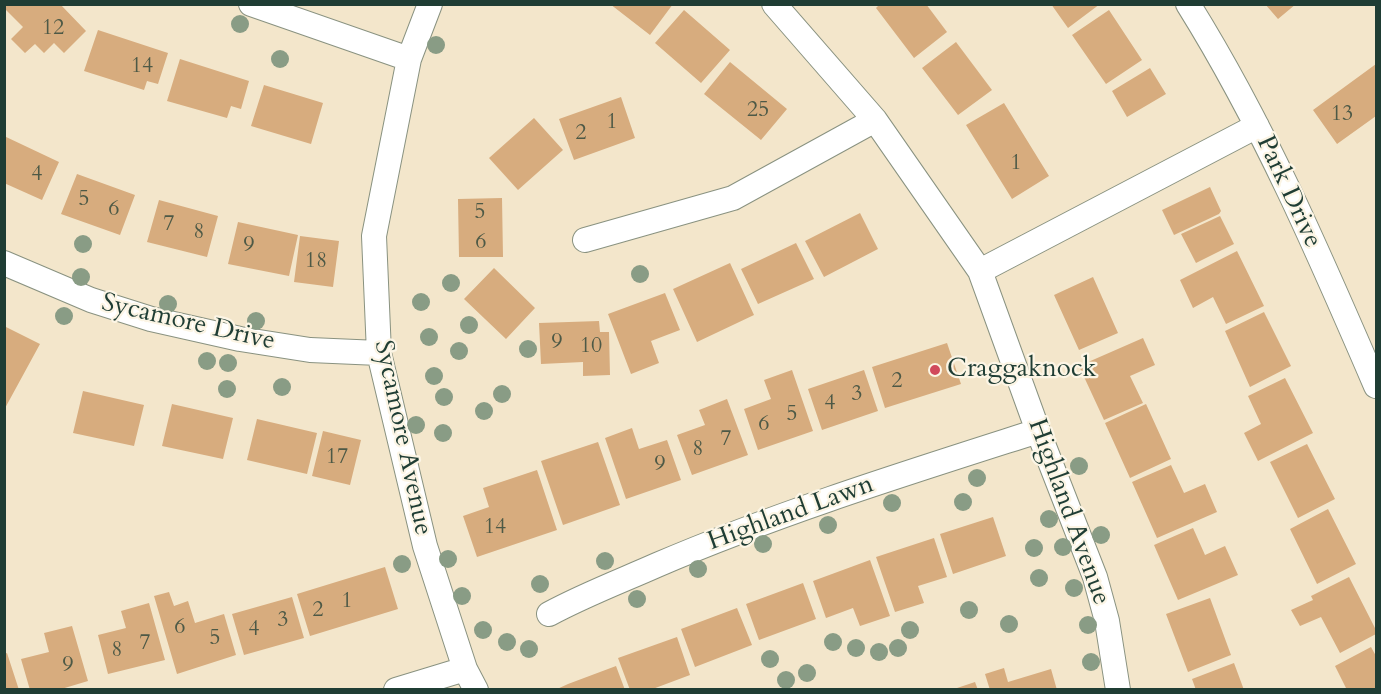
<!DOCTYPE html>
<html>
<head>
<meta charset="utf-8">
<style>
	body { margin:0 }
	#map { position:relative; width:1381px; height:694px; overflow:hidden; background:#f3e6cb; font-family:Cardo,serif }
	canvas { display:block }
	.frame { position:absolute; inset:0; border:6px solid #1f3d34; pointer-events:none }
</style>
</head>
<body>
<div id="map">
<canvas width="1381" height="694"></canvas>
<div class="frame"></div>
</div>
<script>
const ctx = document.querySelector('canvas').getContext('2d');
ctx.lineJoin = 'round';
function fill(path, color) { ctx.fillStyle = color; ctx.fill(path, 'evenodd'); }
function strokePath(path, color, width, dash) { ctx.strokeStyle = color; ctx.lineWidth = width; ctx.lineCap = dash ? 'butt' : 'round'; ctx.setLineDash(dash || []); ctx.stroke(path); }
function write(font, color, halo, rows, align = 'center') {
  ctx.font = font + ' Cardo,serif'; ctx.lineWidth = 4.5; ctx.setLineDash([]); ctx.textBaseline = 'middle'; ctx.strokeStyle = halo; ctx.fillStyle = color; for (const [text, x, y, turn = 0] of rows) {
    ctx.save(); ctx.translate(x, y); ctx.rotate((+turn || 0) * Math.PI / 180); ctx.textAlign = isNaN(turn) ? turn : align; if (halo) ctx.strokeText(text, 0, 0); ctx.fillText(text, 0, 0); ctx.restore();
  }
}
fill(new Path2D(`
	M4,4H60L86,31L64,53L54,43L44,53L35,44L25,53L11,39L23,27L4,8Z
	M610,4H673L650,35Z
	M880,4H926L947,32L914,58L876,8Z
	M1051,4H1100L1068,28Z
	M1265,4H1296L1278,19Z
	M684,10L730,50L701,83L655,43Z
	M1109,10L1142,60L1106,84L1072,35Z
	M98,30L168,53L158,84L147,81L144,90L84,71Z
	M956,42L992,90L958,115L922,68Z
	M180,59L249,81L241,109L231,106L227,118L167,101Z
	M730,62L787,109L761,140L704,94Z
	M1376,64V116L1337,144L1313,110Z
	M1150,68L1166,94L1127,117L1112,91Z
	M264,85L323,103L311,144L251,126Z
	M621,97L635,138L574,160L559,119Z
	M1004,103L1049,176L1012,199L966,125Z
	M534,118L563,150L518,190L489,158Z
	M4,136L59,162L42,200L4,183Z
	M77,174L135,195L120,235L61,214Z
	M1210,187L1221,211L1219,214L1174,235L1162,210Z
	M502,198L503,257H459L458,199Z
	M159,200L218,216L207,257L147,242Z
	M860,213L878,249L824,277L805,241Z
	M1220,216L1234,244L1196,263L1181,234Z
	M238,222L298,235L289,276L228,264Z
	M300,236L339,241L333,287L294,282Z
	M796,243L814,279L758,304L741,269Z
	M1237,251L1264,306L1226,324L1213,297L1193,308L1180,280Z
	M730,263L754,315L697,342L673,289Z
	M494,268L535,308L506,339L464,299Z
	M1093,277L1118,333L1079,350L1054,295Z
	M665,293L680,330L651,341L659,363L631,374L608,314Z
	M1264,312L1291,366L1250,387L1225,331Z
	M599,321L600,332H609L610,375L583,376V362L541,364L539,323Z
	M4,326L40,344L4,410Z
	M1143,338L1155,365L1130,376L1143,403L1104,420L1079,366Z
	M947,343L961,384L885,408L872,367Z
	M792,370L813,431L758,450L744,409L771,399L764,380Z
	M864,370L878,411L822,430L808,389Z
	M1285,378L1313,433L1258,461L1244,433L1261,424L1248,396Z
	M83,391L144,405L134,446L73,433Z
	M727,399L748,455L692,475L677,435L705,425L699,410Z
	M172,404L233,418L223,459L162,446Z
	M1146,404L1171,459L1130,478L1105,423Z
	M257,419L317,433L307,474L247,460Z
	M632,428L639,449L667,440L681,480L626,499L605,438Z
	M323,431L361,440L350,485L312,476Z
	M598,442L620,505L563,525L541,461Z
	M1307,444L1335,499L1298,518L1270,462Z
	M1171,465L1184,493L1205,484L1217,512L1157,538L1132,482Z
	M537,470L557,530L477,557L463,516L489,507L483,488Z
	M1328,509L1356,564L1317,584L1290,529Z
	M993,517L1006,556L953,574L940,534Z
	M1193,528L1205,555L1225,546L1238,575L1178,600L1154,545Z
	M934,538L947,577L918,586L924,603L895,612L876,557Z
	M870,560L890,616L860,626L853,608L826,618L813,581Z
	M385,567L398,609L310,636L297,594Z
	M1349,577L1376,630V634L1340,653L1321,617L1300,626L1291,610L1313,600L1311,596Z
	M803,583L816,619L759,640L746,604Z
	M169,592L174,606L188,601L195,623L224,614L236,655L177,674L154,596Z
	M292,597L304,638L244,655L232,614Z
	M1210,598L1231,655L1188,672L1166,614Z
	M149,603L165,660L108,674L98,635L126,628L121,611Z
	M737,608L752,645L695,667L681,629Z
	M72,626L88,681L58,690H30L21,659L49,652L44,633Z
	M677,637L690,675L650,690H630L618,658Z
	M1371,647L1376,656V690H1347L1335,666Z
	M7,653L19,690H4V654Z
	M1234,663L1244,690H1196L1192,679Z
	M616,666L625,690H555L568,684Z
	M1004,668L1008,682L1051,669L1057,690H990L985,674Z
	M975,682L978,690H954V689Z`), '#d7ac7e');
const minor = new Path2D(`
	M251,4L409,59
	M430,4L409,59L374,236L379,353L425,546L465,669L476,690
	M774,4L875,120L980,271L1038,431L1095,577L1107,621L1118,690
	M1188,4C1263,124 1320,256 1376,386
	M585,240L733,198L875,120
	M4,263L91,300L151,319L240,339L310,350L379,353
	M980,271L1257,126
	M549,614C584,595 621,581 657,565C781,512 910,472 1038,431
	M396,690L465,669`);
strokePath(minor, '#899280', 26);
strokePath(minor, '#fff', 24);
ctx.fillStyle = '#899c85';
for (const [x, y] of [
	[240,24],
	[436,45],
	[280,59],
	[83,244],
	[640,274],
	[81,277],
	[451,283],
	[421,302],
	[168,304],
	[64,316],
	[256,321],
	[469,325],
	[429,337],
	[528,349],
	[459,351],
	[207,361],
	[228,363],
	[434,376],
	[282,387],
	[227,389],
	[502,394],
	[444,397],
	[484,411],
	[416,425],
	[443,433],
	[1079,466],
	[977,478],
	[963,502],
	[892,503],
	[1049,519],
	[828,525],
	[1101,535],
	[763,544],
	[1063,547],
	[1034,548],
	[448,559],
	[605,561],
	[402,564],
	[698,569],
	[1039,578],
	[540,584],
	[1074,588],
	[462,596],
	[637,599],
	[969,610],
	[1009,624],
	[1088,625],
	[483,630],
	[910,630],
	[507,642],
	[833,642],
	[856,648],
	[898,648],
	[529,649],
	[879,652],
	[770,659],
	[1091,662],
	[807,673],
	[786,680]
]) { ctx.beginPath(); ctx.arc(x, y, 9, 0, 2 * Math.PI); ctx.fill(); }
for (const [x, y, r, color] of [
	[935,370,6,"#d1495b"]
]) { const dot = new Path2D(); dot.arc(x, y, r, 0, 2 * Math.PI); ctx.fillStyle = color; ctx.fill(dot); strokePath(dot, '#fcf5e5', 2); }
write('22px', '#4d5946', null, [
	["12",53,29],
	["14",142,67],
	["25",758,111],
	["13",1342,115],
	["1",612,123],
	["2",581,134],
	["1",1016,164],
	["4",37,175],
	["5",84,200],
	["6",114,210],
	["5",480,213],
	["7",169,225],
	["8",199,233],
	["6",481,243],
	["9",249,246],
	["18",316,262],
	["9",557,343],
	["10",591,347],
	["2",897,382],
	["3",857,395],
	["4",830,404],
	["5",792,415],
	["6",764,425],
	["7",726,440],
	["8",698,450],
	["17",337,458],
	["9",660,465],
	["14",495,528],
	["1",347,602],
	["2",318,611],
	["3",283,621],
	["6",180,628],
	["4",254,630],
	["5",215,639],
	["7",145,644],
	["8",117,651],
	["9",68,666]
]);
write('26px', '#1f3d34', '#fcf5e5', [
	["Park Drive",1288,192,65],
	["Sycamore Drive",188,323,13],
	["Sycamore Avenue",402,438,78],
	["Highland Avenue",1068,512,70],
	["Highland Lawn",791,514,-20]
]);
write('26px', '#1f3d34', '#fcf5e5', [
	["Craggaknock",947,370]
], 'left');
</script>
</body>
</html>
